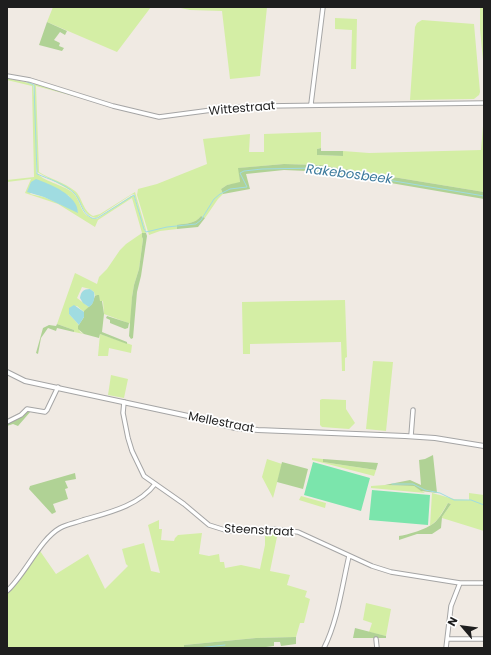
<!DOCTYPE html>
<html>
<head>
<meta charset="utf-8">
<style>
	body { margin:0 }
	#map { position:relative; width:491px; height:655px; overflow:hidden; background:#f0eae3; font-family:Poppins,sans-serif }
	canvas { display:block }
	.frame { position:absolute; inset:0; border:8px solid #1e1e1e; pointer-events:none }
	.north { position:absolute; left:443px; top:607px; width:40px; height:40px; -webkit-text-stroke:3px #fff; paint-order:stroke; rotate:298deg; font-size:11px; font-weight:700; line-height:16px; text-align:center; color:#1e1e1e }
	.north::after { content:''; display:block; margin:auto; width:14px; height:18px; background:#1e1e1e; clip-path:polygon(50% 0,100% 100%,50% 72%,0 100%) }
</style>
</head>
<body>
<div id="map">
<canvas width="491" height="655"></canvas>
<div class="frame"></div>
<div class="north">N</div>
</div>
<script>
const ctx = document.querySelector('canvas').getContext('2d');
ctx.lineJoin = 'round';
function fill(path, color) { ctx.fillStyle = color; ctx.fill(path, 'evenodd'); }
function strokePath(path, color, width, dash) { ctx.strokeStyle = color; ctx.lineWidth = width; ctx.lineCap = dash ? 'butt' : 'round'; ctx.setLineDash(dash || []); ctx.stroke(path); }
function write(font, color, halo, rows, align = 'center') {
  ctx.font = font + ' Poppins,sans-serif'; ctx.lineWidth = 3.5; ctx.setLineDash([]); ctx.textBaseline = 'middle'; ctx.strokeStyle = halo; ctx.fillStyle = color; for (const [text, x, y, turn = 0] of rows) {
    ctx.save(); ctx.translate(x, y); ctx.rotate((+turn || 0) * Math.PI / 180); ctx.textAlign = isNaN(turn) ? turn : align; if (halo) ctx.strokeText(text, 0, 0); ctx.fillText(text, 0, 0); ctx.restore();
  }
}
fill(new Path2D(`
	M53,7H151L117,52L47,22Z
	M176,7H267L260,76L230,79L222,11L190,10Z
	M480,7H484V71L480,29Z
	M335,18L357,19L356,69H351L352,30L335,29Z
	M422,20L474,24L480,92L479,95L474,99L410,100L415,27L417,23Z
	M7,78L33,84L34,97V83L92,101L36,86L39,172C50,179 64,182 75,191C83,198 82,210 93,216L100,214L135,192L146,230L145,231L134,194L131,195L96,218C81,215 82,200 72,191L37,172L36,142V172C42,181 63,185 72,192C83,201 78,217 97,219L131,196H134L146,233H144L142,237L143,239L139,269L134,285L132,297L131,324L104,314L103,301L100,302L97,295L95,296L94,292L90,289L82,287L77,298L89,307L84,312L77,306L70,308L69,314L79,325L78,326L80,332L84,334L74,332V330L57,324L75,273L97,284L99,277L107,269L120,250L126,244L142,233L132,198L98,220L95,227L58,204L25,193L31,179L7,182V180L34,177L32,86L7,80ZM42,182L69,196L78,212L44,197L30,194Z
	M483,126L484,192L320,165L284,164L239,168L240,183L227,185L221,189L223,194L218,199L205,218L201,216C195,224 187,223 178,225L177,229L160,231L149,235L137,195L138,189L157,184L207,164L203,139L250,134L249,152H264V134L321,132V148L317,149V155L343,156V151L369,153L481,150Z
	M345,300L347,357L345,358V371H342L341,342L250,344V354H243L242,302Z
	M100,334L132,345L131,353L109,348L108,356H98Z
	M373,361L393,362L386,431L366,429Z
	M111,375L128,379L124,398L108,395Z
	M322,399L346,400V409L355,423L349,429L322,427L320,425V400Z
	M312,458L323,459V462L376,470L374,476L312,460Z
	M267,459L282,464L273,498L262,477Z
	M385,485L414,486L425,493L371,488V486Z
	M432,493L454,499L469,500V493L484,495V531L442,518V517L451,504L448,503L438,519L430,526Z
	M301,496L326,503L325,508L299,500Z
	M159,520V529H162L161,540L174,541L175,538L178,535L202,533L199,554L209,556L219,554L220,562H224L225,568L241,565L260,569L265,545V532H278L270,571L290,575L287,585L307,591L305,597L310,599L304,623H300L296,637L256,638L184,645V648H7V593L40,551L56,574L88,554L105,589L128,566L126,564L122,549L144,543L151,571L160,573L148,525Z
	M366,603L391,609L386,636L369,632L372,623L363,620Z`), '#d4eea5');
fill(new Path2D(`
	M47,22L67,31L65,35L60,32L54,40L60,43L59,46L64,48L62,51L39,45Z
	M321,148V151H343V156L317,155V149Z
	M284,164L320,165L484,192V199L344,175L307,171L284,170L246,174L250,189L223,194L221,189L227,185L240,182L238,168Z
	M201,216L205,218L198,227L177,229V225C187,223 195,224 201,216Z
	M142,233H146L147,236L141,276L137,292L133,338L131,339L129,336L132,297L134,285L139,269L143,239L142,237Z
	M97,295H99L100,301H102L104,314L102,332L127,342V344L100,334L99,338L84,334L78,329V326L84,317V311L92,304L95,296Z
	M107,316L129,323L128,328L125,329L110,323V320L106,318Z
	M57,324L74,330V332L57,328L56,331L48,328L41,338L38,354L36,353L43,328L49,325L56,326Z
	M28,410L31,411L18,426L13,424L7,426V423L20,417Z
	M433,455L437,493L421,491L414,486L385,485L410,480L421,485L419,460L425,459Z
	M323,459L378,463L376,470L323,462Z
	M282,462L308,469L303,489L277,482Z
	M75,473L76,479L65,481L68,488L65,489L68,499L53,504L56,512L52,514L29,489L30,486Z
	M448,503L451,504L442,517L441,528L432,534H417L399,540V536C407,535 427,529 434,523C440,518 444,510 448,503Z
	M355,628L386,636V638H353Z
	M296,637V644L281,646L280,642H274V646L266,647V648L243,647V648H184V645L256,638Z`), '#b0d295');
fill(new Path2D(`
	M313,462L370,478L361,511L304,495Z
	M372,490L430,495L428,525L369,520Z`), '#7be5ac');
fill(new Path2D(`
	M36,179C50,184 78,195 78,213L44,197L27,192L31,182Z
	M90,289L94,292C95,298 94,304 89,307L83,303L80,298C81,292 83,289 90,289Z
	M74,305L84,312V317L79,325L69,314V308Z`), '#a0dce1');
strokePath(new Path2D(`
	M25,81L34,85L37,174C49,179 65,184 74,193C81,200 81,212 90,217C93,219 96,219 99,217L134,195L144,229L146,232L167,227L196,224L201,220L214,199L220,194L230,189L247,187L240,173L244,171L262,169L316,168L484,196
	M392,484H413L425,490L440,493L454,500H471L484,505
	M198,648L225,645`), '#a0dce1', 1);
const minor = new Path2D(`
	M7,76L30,80L113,106L159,117L227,108L265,106L484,103
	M311,104L323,7
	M124,402L123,413L128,438L132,451L144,476L184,504L209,525L228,531L272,529L298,532L372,566L391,572L460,583H484
	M7,422L21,415L27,409L45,412L47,410L58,387
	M411,436L413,410
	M7,591C25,575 40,539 60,528C67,524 75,523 83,520C107,513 139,506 155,484
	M376,639L377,648
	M448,639H484
	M324,648C338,620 342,586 349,556
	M446,648L451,606L460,583`);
const tertiary = new Path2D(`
	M7,372L25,381L202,419L235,428L258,430L405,436L435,438L484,446`);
strokePath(minor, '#a5a5a5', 5.5);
strokePath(tertiary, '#a5a5a5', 6);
strokePath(minor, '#fff', 3.5);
strokePath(tertiary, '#fff', 4);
write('12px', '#1e1e1e', '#fff', [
	["Wittestraat",242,109,-5],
	["Mellestraat",221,423,11],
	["Steenstraat",259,531,3]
]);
write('italic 13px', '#3c7a9c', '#fff', [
	["Rakebosbeek",349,175,7]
]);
</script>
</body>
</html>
